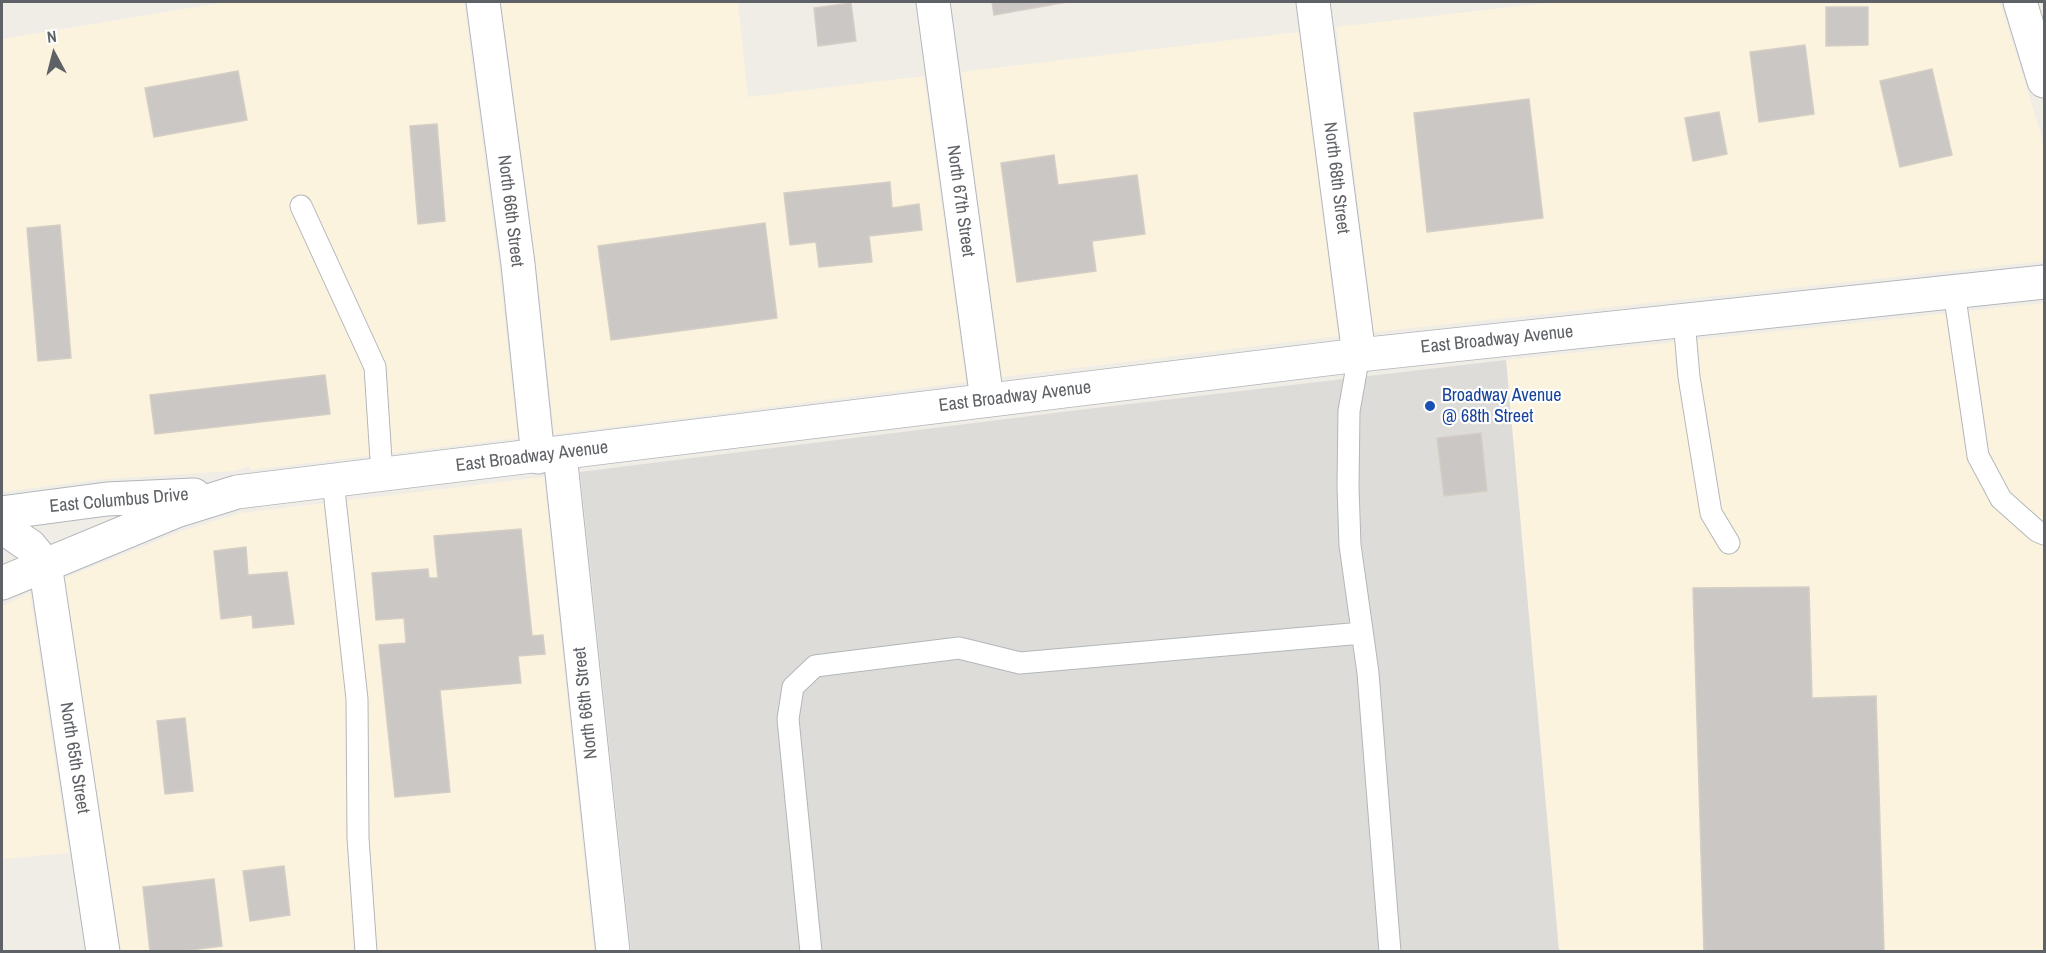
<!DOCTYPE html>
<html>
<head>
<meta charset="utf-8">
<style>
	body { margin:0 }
	#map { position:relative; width:2046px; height:953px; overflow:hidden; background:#efede6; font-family:"Archivo Narrow",sans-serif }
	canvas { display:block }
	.frame { position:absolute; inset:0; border:3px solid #5e6266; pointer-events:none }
	.north { position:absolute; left:24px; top:24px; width:60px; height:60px; -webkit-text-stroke:4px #fff; paint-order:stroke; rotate:353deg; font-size:16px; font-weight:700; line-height:24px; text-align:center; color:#5e6266 }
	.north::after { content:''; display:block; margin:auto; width:21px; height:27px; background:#5e6266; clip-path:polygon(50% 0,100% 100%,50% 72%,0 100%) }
</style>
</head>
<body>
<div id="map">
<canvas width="2046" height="953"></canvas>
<div class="frame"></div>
<div class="north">N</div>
</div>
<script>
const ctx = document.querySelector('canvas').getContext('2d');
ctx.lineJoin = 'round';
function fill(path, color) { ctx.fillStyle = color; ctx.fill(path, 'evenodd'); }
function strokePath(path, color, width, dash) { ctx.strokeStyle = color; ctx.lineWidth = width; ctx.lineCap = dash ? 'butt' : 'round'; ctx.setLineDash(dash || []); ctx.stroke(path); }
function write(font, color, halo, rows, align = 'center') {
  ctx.font = font + ' "Archivo Narrow",sans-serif'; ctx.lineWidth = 4.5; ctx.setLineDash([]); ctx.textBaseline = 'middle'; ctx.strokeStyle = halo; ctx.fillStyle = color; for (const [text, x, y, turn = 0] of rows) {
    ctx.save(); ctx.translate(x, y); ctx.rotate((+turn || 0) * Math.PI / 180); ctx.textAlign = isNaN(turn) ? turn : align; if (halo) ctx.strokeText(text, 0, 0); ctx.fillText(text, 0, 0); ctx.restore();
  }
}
fill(new Path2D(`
	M227,2H464L499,267L518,438L250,470L249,466L234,471L104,479L2,492V39Z
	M501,2H738L748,97L924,76L966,382L554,434L536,262Z
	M1555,2H2000L2044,144V261L1374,332L1336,27Z
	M1299,32L1338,336L1002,377L961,72Z
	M2044,303V951H1559L1506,360Z
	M544,477L594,951H121L65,578L182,531L241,513Z
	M30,593L69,853L2,859V606Z`), '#fcf3df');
fill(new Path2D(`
	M1506,360L1559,951H631L580,472L1087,409Z`), '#dedcd8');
const building = new Path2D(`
	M992,2H1067L994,15Z
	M851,3L856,41L818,46L814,8Z
	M1826,7H1868V45L1826,46Z
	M1805,45L1814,114L1759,122L1750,52Z
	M1932,69L1952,155L1900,167L1880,81Z
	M238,71L247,120L154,137L145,88Z
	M1529,99L1543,218L1427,232L1414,113Z
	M1719,112L1727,154L1693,161L1685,118Z
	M437,124L445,221L418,224L410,126Z
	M1054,155L1058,185L1137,175L1145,234L1092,241L1096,271L1017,282L1001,163Z
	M890,182L892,208L919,204L922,230L869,236L872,262L819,267L816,242L790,245L784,193Z
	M765,223L777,318L611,340L598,246Z
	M60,225L71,358L38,361L27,228Z
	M325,375L330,414L155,434L150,395Z
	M1481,433L1487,491L1444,496L1437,438Z
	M521,529L532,636L543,635L545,654L518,656L521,683L440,690L450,792L395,797L379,645L406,643L404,618L376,620L372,573L428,569L429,578H438L434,536Z
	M246,547L248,575L287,572L294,624L253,628L252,615L221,619L214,551Z
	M1809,587L1812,698L1876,696L1884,952H1704L1693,588Z
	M185,718L193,791L165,794L157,721Z
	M284,866L290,915L250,921L243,871Z
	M214,879L222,946L175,952H150L143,887Z`);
fill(building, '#cbc7c4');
strokePath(building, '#d4cec5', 1.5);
const service = new Path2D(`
	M301,206L375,367L382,475
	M1954,291L1978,456L2001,499L2037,531L2044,534
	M1684,320L1689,377L1711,513L1729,543
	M1359,355L1349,411L1348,487L1350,545L1368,673L1390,952
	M333,481L357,699L358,838L366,952
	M811,952L788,719L793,687L815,666L959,648L1020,663L1362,633`);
const minor = new Path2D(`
	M483,2L518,264L538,457
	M933,2L987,400
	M1313,2L1359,355
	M2020,2L2044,81
	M560,454L613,952
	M45,564L103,952`);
const secondary = new Path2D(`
	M2,513L107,499L194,495
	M2,527L30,546L45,564
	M2,583L176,511L237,492L1359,355L2044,282`);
strokePath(service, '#b3b7ba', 23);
strokePath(minor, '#b3b7ba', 35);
strokePath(secondary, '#b3b6ba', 35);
strokePath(service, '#fff', 21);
strokePath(minor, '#fff', 33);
strokePath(secondary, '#fff', 33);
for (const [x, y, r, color] of [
	[1430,406,6,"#1a4fb4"]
]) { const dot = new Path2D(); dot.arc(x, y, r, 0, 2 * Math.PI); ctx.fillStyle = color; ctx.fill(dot); strokePath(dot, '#fff', 2); }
write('18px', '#5e6266', '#fff', [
	["North 68th Street",1336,178,83],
	["North 67th Street",960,201,82],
	["North 66th Street",510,211,83],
	["East Broadway Avenue",1497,340,-6],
	["East Broadway Avenue",1015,397,-7],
	["East Broadway Avenue",532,457,-7],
	["East Columbus Drive",119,501,-5],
	["North 66th Street",586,703,-96],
	["North 65th Street",74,758,81]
]);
write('18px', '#164399', '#fff', [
	["Broadway Avenue",1442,396],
	["@ 68th Street",1442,417]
], 'left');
</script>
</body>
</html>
